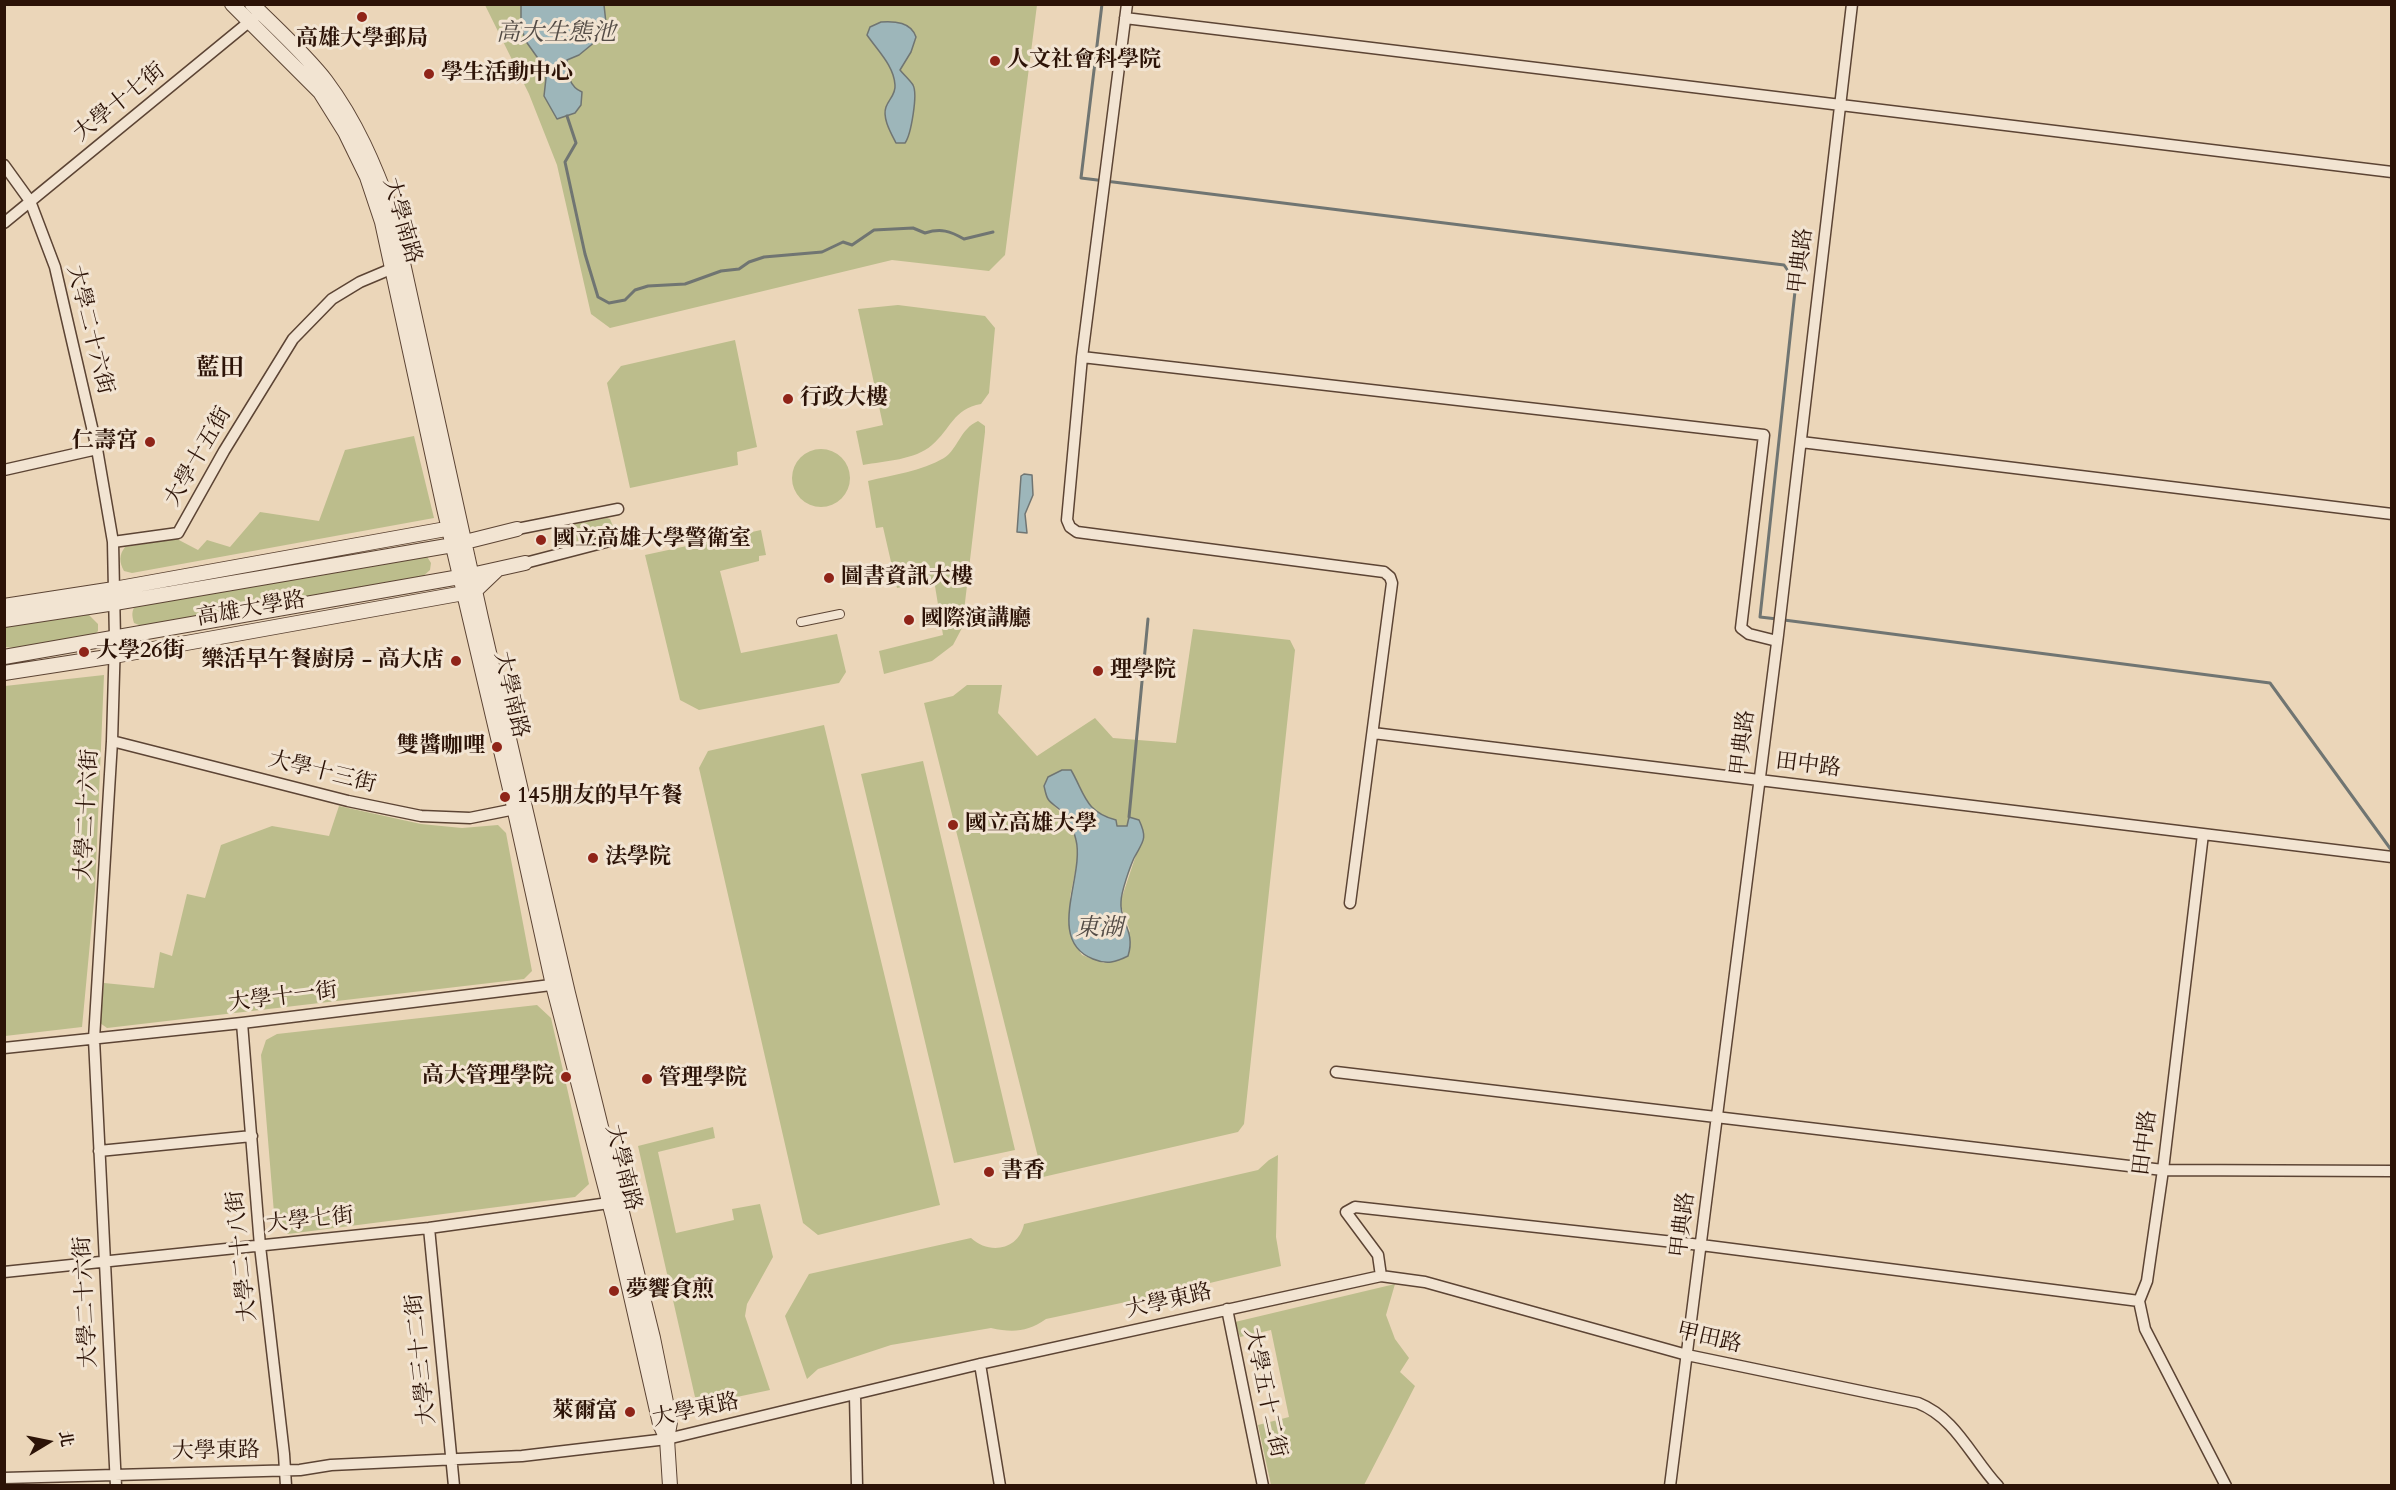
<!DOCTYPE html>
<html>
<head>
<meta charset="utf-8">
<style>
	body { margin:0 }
	#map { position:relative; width:2396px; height:1490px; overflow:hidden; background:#ebd6b9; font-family:Cardo,"Noto Serif TC",serif }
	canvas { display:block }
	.frame { position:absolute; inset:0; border:6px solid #2c1307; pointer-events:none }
	.north { position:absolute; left:18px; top:1412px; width:60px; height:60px; -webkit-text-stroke:4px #f2e4d2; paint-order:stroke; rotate:80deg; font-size:16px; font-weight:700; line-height:24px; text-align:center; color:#2c1307 }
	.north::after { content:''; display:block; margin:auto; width:21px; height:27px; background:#2c1307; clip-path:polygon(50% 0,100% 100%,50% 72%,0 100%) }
</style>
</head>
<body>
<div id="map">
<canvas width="2396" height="1490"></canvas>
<div class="frame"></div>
<div class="north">北</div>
</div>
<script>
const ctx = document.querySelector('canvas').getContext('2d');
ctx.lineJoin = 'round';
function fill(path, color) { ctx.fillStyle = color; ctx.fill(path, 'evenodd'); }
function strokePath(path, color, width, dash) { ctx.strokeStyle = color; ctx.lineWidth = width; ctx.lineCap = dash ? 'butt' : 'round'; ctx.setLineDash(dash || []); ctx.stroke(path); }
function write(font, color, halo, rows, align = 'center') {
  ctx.font = font + ' Cardo,"Noto Serif TC",serif'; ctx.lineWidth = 6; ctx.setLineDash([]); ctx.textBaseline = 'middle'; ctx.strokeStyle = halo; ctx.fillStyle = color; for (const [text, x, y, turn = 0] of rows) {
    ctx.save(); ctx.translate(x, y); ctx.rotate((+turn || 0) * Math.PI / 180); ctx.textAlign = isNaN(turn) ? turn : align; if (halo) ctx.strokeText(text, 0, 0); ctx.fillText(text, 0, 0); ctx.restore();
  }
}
fill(new Path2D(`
	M485,5H1037L1005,255L989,271L892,260L610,328L591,314L557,165L529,94Z
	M898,305L985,316L995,328L989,393L981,404C953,409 951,429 932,445C915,460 885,461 863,465L856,431L883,425L858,309Z
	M735,340L757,447L737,452L738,465L630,488L607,383L621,366Z
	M978,421L985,426V432L962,628L953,645L932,661L884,674L879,651L943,635L934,580L897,588L883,527L876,528L868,481C892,475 922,471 944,458C958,449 960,429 978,421Z
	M414,436L434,518L132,573L124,571C119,562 119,555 125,547L177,539L198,550L207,540L230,547L260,512L319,521L345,450Z
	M792 478a29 29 0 1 1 58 0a29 29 0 1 1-58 0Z
	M607,518L610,519L613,526L610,534L556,546L553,528Z
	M761,530L766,555L759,556V561L720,571L741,653L837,634L846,672L839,683L699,710L680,700L645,555Z
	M426,555L431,563L430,570L421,578L144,627L134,623C132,616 131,611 136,605Z
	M88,614L98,624V631L93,636L17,648L5,647L4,626Z
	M1193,629L1290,640L1295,650L1244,1124L1238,1132L1043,1177L924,703L953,696L967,685H1002L998,713L1037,756L1095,718L1113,738L1176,743ZM1071,770C1085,794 1085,812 1116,820L1117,826H1127L1136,855L1120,903L1130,931L1104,963L1082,955L1073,941L1070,897L1078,857L1077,842L1072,825L1048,799Z
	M104,675L95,890L82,1027L5,1036V686Z
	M824,725L940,1205L818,1235L803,1223L699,768L708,751Z
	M923,761L1015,1150L954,1163L861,774Z
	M339,806L421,824L462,828L498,825L506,833L532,971L524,979L107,1028L100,1023L104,983L154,988L160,952L172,956L187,894L205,898L221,845L272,826L329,836Z
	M537,1005L551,1018L589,1184L575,1197L288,1234L275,1225L261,1055L266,1040L277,1034Z
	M713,1127L715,1138L658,1152L676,1233L734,1220L732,1209L760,1204L773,1257L747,1304L745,1316L770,1390L708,1403L695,1397L638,1146Z
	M1278,1155L1276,1237L1281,1266L1168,1293L1046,1319C1027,1332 1013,1333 991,1328L891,1345L818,1369L807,1379L785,1316L809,1274L971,1238C989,1255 1019,1250 1024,1224L1258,1170L1269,1160Z
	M1395,1284L1386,1315L1395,1339L1409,1358L1400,1372L1415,1386L1364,1485H1271L1258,1425L1289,1417L1271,1330L1240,1337L1235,1322Z`), '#bcbd8c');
const water = new Path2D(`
	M521,5H604L607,32L579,55L567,60C568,73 568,86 582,92L581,105L575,113L557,119L544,96L546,78L542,64L525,40L521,24Z
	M881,22C895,21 911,22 916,37L911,52L900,70C904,75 910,80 913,85C918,94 911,135 905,143H896C891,133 882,118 886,107C889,99 896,94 895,85C894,66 878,51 867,35L870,27Z
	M1024,474L1032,475L1033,495L1025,514L1027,533L1017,532L1021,476Z
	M1062,770H1071C1085,794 1085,812 1116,820L1117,826H1127L1129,817L1139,820C1148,839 1143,841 1134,858C1130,867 1121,892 1121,902C1119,921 1136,931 1128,956C1116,962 1107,965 1093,959C1045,940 1085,876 1076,840C1074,830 1069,820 1062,812C1058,807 1051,804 1048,799C1046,796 1045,790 1044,786L1048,777Z`);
fill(water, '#9db6ba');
strokePath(water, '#707572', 1.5);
strokePath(new Path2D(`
	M1102,4L1081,178L1784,265L1796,282L1760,617L1777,619
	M567,116L576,143L565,162L585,254L598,297L609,303L625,300L635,290L648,286L685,284L721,271L739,269L749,262L764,257L822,252L843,242L852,245L874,230L913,228L925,233C941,228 950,231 964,239L993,232
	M1784,620L2270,683L2392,851
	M1129,817L1148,619`), '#707572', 3);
const pedestrian = new Path2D(`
	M801,622L840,614`);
const minor = new Path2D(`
	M1127,4L1082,357L1067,520L1070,527L1077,532L1384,572L1390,577L1392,583L1350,903
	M1125,18L2392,172
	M4,165L30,201L55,267L97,449L113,542L115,639L112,741L94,1039L116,1486
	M4,223L255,17
	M1082,357L1764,435L1741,628L1749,634L1777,641
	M1801,442L2392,514
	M4,470L97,449
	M517,529L618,509
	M113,542L178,533L224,451L293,339L332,299L360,282L398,266
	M525,563L625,537
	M1373,733L2392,857
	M112,741L348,801L421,816L470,818L520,808
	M2203,834L2163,1170L2147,1281L2139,1301L2145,1329L2226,1486
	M242,1023L260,1246L284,1454L286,1486
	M4,1048L242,1023L559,984
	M1336,1072L2163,1170L2392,1171
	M99,1151L252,1136
	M429,1228L454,1486
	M4,1272L429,1228L616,1202
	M1381,1276L1378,1255L1346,1212L1355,1207L1701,1245L2139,1301
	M1227,1309L1263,1486
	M980,1364L1000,1486
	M855,1395L857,1486
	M4,1478L300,1470L331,1465L522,1456L667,1439L980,1364L1381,1276L1425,1282L1687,1355L1918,1403C1956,1418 1971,1457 1998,1486
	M1670,1486L1778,635L1852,4`);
const tertiary = new Path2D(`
	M232,4L320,92L345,132L367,177L382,222L444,508L510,789L553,985L613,1217L660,1424L667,1439
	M252,4C275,27 307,56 326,81C356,121 375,166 392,213L481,618L568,993L653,1338L670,1422L667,1439L670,1486
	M4,606L114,589L457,527
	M4,620L115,603L453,545L517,529
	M4,657L471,575L525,563
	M4,673L114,656L475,591L497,570`);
strokePath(pedestrian, '#5c4434', 10);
strokePath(minor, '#5c4434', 13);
strokePath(tertiary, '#5c4434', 16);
strokePath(pedestrian, '#f2e4d2', 8);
strokePath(minor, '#f2e4d2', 10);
strokePath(tertiary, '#f2e4d2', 14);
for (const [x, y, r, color] of [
	[362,17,6,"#8f2418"],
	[995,61,6,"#8f2418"],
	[429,74,6,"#8f2418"],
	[788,399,6,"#8f2418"],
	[150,442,6,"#8f2418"],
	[541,540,6,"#8f2418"],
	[829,578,6,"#8f2418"],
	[909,620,6,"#8f2418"],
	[84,652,6,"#8f2418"],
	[456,661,6,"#8f2418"],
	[1098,671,6,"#8f2418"],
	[497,747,6,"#8f2418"],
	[505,797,6,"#8f2418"],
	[953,825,6,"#8f2418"],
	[593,858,6,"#8f2418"],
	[566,1077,6,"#8f2418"],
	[647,1079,6,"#8f2418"],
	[989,1172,6,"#8f2418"],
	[614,1291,6,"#8f2418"],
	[630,1412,6,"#8f2418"]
]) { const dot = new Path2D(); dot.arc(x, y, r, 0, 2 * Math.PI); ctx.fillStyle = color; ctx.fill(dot); strokePath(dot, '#f2e4d2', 2); }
write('bold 22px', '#2c1307', '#f2e4d2', [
	["高雄大學郵局",362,40,"center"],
	["人文社會科學院",1007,61],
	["學生活動中心",441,74],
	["行政大樓",800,399],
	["仁壽宮",138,442,"right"],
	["國立高雄大學警衛室",553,540],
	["圖書資訊大樓",841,578],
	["國際演講廳",921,620],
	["大學26街",96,652],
	["樂活早午餐廚房 - 高大店",444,661,"right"],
	["理學院",1110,671],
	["雙醬咖哩",485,747,"right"],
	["145朋友的早午餐",517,797],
	["國立高雄大學",965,825],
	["法學院",605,858],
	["高大管理學院",554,1077,"right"],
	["管理學院",659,1079],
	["書香",1001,1172],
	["夢饗食煎",626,1291],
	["萊爾富",618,1412,"right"]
], 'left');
write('22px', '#2c1307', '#f2e4d2', [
	["大學十七街",120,103,-39],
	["大學南路",401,221,74],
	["甲典路",1802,261,-83],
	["大學二十六街",89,330,76],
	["大學十五街",199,457,-60],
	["高雄大學路",251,610,-10],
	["大學南路",510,695,77],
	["甲典路",1744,743,-83],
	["田中路",1808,766,7],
	["大學十三街",322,773,14],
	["大學二十六街",88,815,-87],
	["大學十一街",283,998,-7],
	["田中路",2146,1143,-83],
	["大學南路",622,1168,76],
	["大學七街",310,1221,-6],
	["甲典路",1684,1225,-83],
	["大學二十八街",243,1256,-96],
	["大學二十六街",87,1302,-93],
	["大學東路",1169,1302,-13],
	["甲田路",1709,1339,13],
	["大學三十二街",422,1359,-96],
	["大學五十二街",1264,1393,78],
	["大學東路",696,1411,-12],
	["大學東路",216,1452,-1]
]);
write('italic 24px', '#544c46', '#f2e4d2', [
	["高大生態池",556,34],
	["東湖",1099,929]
]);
write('bold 24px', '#2c1307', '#f2e4d2', [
	["藍田",220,369]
]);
</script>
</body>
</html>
